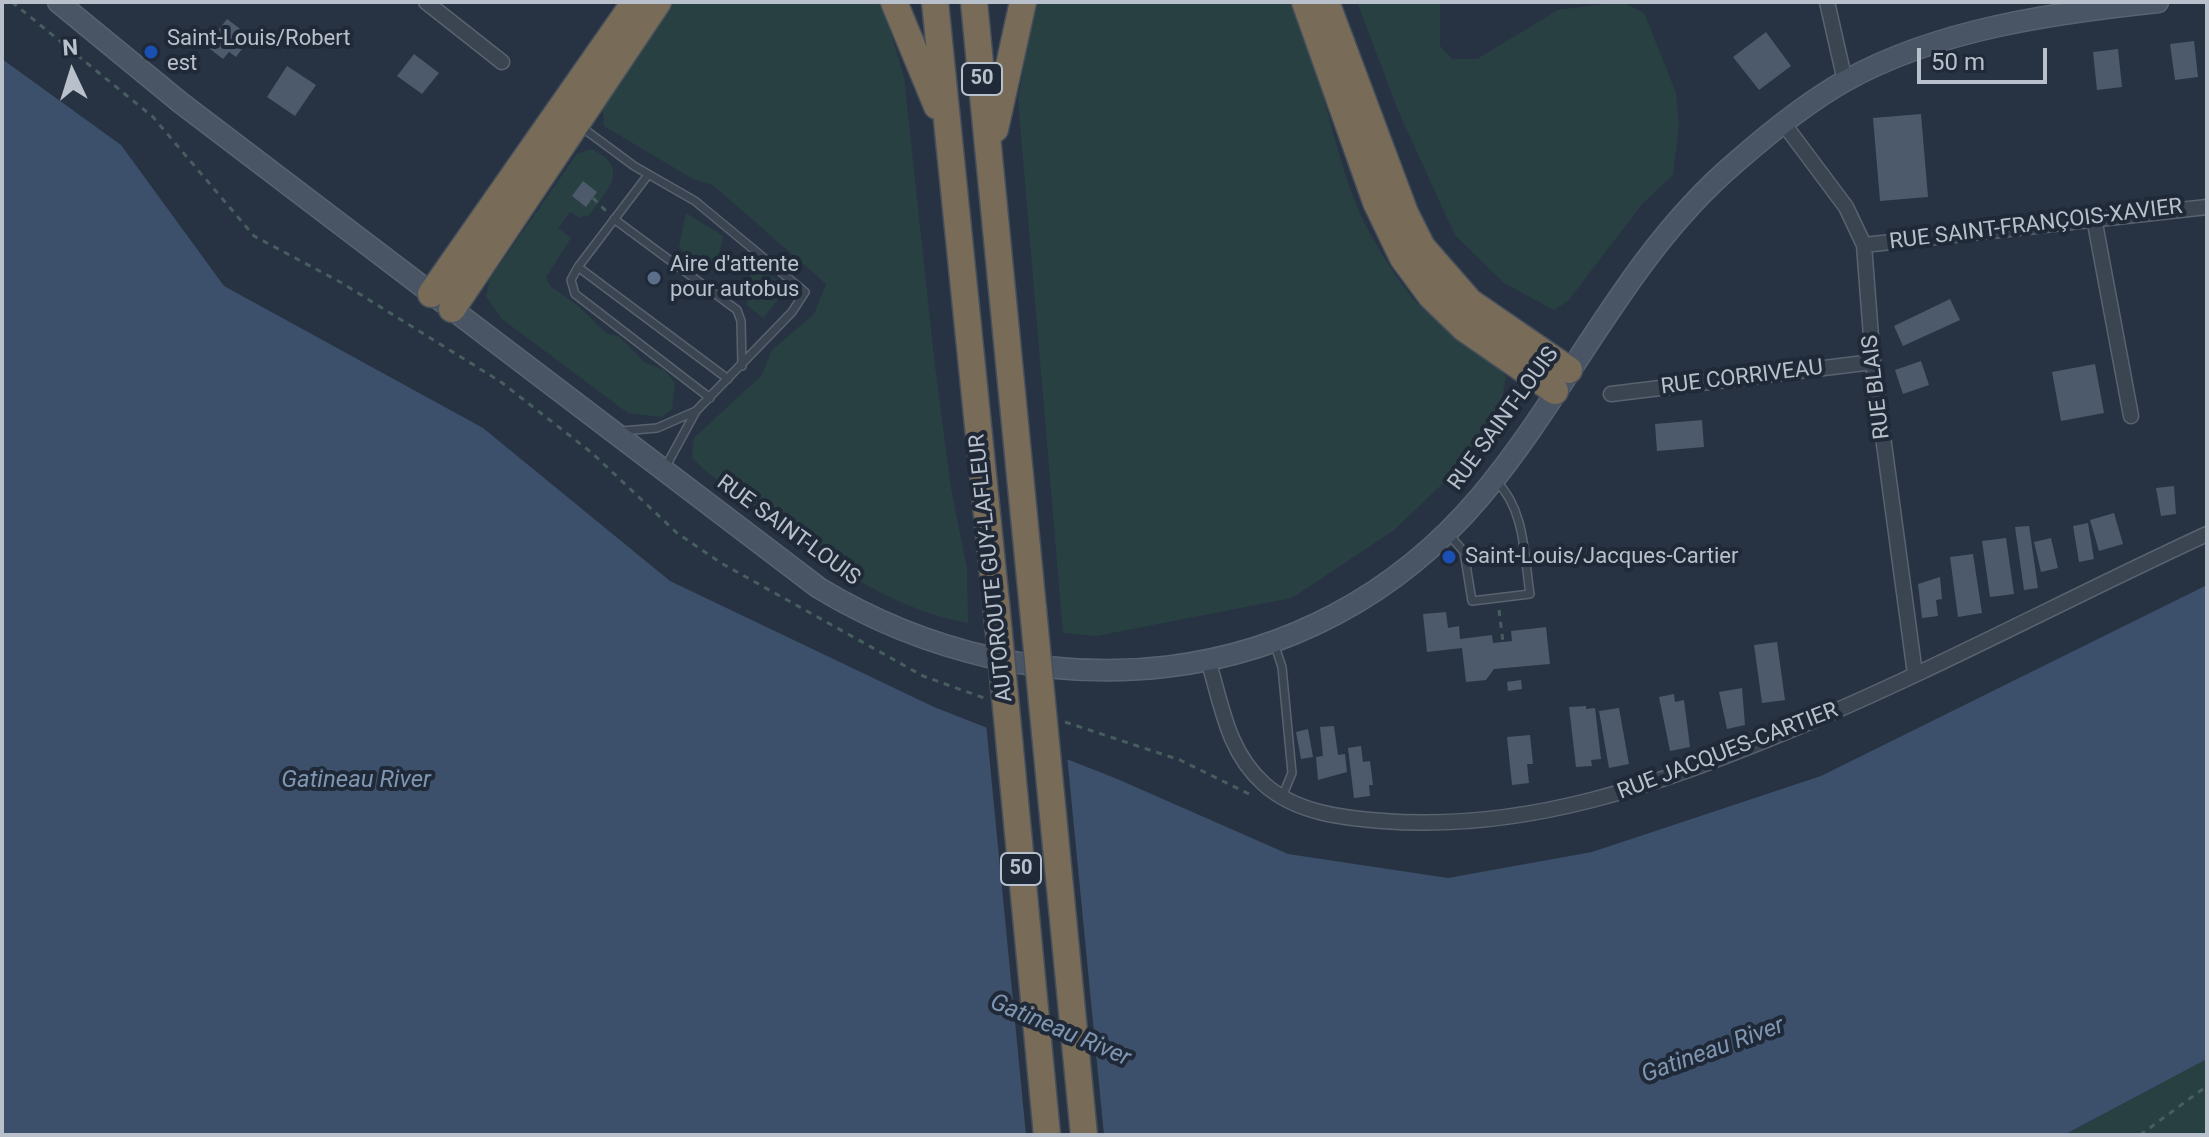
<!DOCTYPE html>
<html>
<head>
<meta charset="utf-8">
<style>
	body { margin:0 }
	#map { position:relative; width:2209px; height:1137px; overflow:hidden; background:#273342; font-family:Roboto,sans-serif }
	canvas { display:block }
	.frame { position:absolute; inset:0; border:4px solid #b8c0cc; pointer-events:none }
	.north { position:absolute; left:32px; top:32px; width:80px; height:80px; -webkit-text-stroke:6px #202937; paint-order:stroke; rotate:356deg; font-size:22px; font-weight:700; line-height:32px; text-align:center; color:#b8c0cc }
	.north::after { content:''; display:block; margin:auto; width:28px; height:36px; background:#b8c0cc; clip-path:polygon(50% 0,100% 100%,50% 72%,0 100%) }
	.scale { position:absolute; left:1917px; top:48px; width:130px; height:36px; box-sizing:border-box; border:4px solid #b8c0cc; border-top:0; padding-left:10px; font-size:24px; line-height:28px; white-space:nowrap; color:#b8c0cc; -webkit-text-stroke:6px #202937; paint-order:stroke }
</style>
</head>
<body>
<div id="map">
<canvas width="2209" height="1137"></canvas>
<div class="frame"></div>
<div class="north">N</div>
<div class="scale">50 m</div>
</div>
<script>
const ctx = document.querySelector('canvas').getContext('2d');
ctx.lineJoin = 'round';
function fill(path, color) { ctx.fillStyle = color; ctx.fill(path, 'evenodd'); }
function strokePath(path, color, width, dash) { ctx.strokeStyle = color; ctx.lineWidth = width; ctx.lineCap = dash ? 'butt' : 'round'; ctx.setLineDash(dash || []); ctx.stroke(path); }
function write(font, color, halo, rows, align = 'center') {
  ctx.font = font + ' Roboto,sans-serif'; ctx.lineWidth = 8; ctx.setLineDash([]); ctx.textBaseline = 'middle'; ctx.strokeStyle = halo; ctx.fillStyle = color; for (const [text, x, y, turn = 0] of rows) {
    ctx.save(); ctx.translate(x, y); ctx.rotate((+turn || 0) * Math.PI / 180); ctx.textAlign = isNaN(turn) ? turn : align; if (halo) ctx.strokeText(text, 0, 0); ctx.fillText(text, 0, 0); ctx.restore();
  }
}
fill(new Path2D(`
	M668,2H880L883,6L904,77L935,367L951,488L967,569L968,623C884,608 816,554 749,503C731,489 707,475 692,457L694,438L762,375L772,350L814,314L826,284L713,185L693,179L604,126L602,97Z
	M1038,2H1290C1329,79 1332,175 1379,249C1390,267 1406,293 1422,308C1449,332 1485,346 1506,377L1500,409L1460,467L1394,530L1292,598L1096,636L1063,633L1018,99L1032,16Z
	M1357,2H1440V46L1452,59H1477L1558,10L1621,2L1644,13L1676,93L1679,126L1673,175L1643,203L1568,301L1554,310L1504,283L1455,235L1400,115Z
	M591,149C633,168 606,191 588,217L583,215L580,218L570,212L558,228L571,238L546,277L550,286L577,305L607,334L619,336L644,362L664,370L675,383L672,409L662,417L628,413L502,319L486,296L490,279L576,155Z
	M686,213L723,236L715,274L679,248Z
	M752,264L785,285L786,290L763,318L747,305Z
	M2207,1059V1135H2064H2065Z`), '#294043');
fill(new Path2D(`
	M2,59L121,145L224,286L483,428L670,581L934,707L1115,778L1288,854L1448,878L1592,852L1821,776L2207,585V1059L2064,1135H2Z`), '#3c506b');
fill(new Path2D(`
	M986,723L1067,755L1104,1135H1026Z`), '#273342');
fill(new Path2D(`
	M227,19L251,37L236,57L229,52L223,59L206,46Z
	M1766,32L1791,66L1759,90L1733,57Z
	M2194,41L2198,77L2175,80L2170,44Z
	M2118,49L2122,87L2097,90L2093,52Z
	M414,54L439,73L422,94L397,76Z
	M287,66L316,85L295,116L267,97Z
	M1921,114L1928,197L1880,201L1873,118Z
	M583,181L597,192L586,207L572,196Z
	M1950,299L1960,320L1903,346L1894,326Z
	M1921,361L1929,385L1903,394L1895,370Z
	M2095,364L2104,413L2061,421L2052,372Z
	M1702,420L1704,447L1657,451L1655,424Z
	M2174,486L2176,514L2161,516L2156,488Z
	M2114,513L2123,544L2099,551L2090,520Z
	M2088,523L2094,559L2079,562L2073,526Z
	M2029,526L2038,588L2024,590L2015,527Z
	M2006,538L2014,594L1990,597L1982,541Z
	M2051,538L2058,568L2041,572L2034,542Z
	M1973,554L1982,613L1958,617L1950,557Z
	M1940,577L1942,599L1936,600L1938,616L1922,618L1918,584Z
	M1446,612L1448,628L1459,626L1460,639L1492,635L1493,643L1503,642L1512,641L1511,631L1546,627L1550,664L1494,669L1486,680L1466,682L1462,648L1427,652L1423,614Z
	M1777,642L1785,700L1762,703L1754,645Z
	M1521,680L1522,689L1508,691L1507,682Z
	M1742,688L1745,725L1727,729L1719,692Z
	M1674,694L1675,702L1684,700L1690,747L1670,751L1659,697Z
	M1586,706V709L1595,708L1601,759L1591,760L1592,766L1576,767L1569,707Z
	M1619,708L1629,764L1609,768L1599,711Z
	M1334,726L1338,755L1345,754L1347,772L1318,780L1316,757L1323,756L1320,727Z
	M1308,729L1313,757L1301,759L1296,732Z
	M1530,735L1533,764H1527L1529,783L1512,785L1507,737Z
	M1361,746L1363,762L1370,761L1373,785H1369L1370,796L1354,798L1348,748Z`), '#4d5a6b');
const lane = new Path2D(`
	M580,126L634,166L695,201L805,292L792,312L696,411L665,468
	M614,219L737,310L741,321L742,366
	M578,267L648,175
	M710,398L575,294L571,280L578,267L728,379
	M622,431L657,428L696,411
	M1447,532L1464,552L1472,601L1530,594C1524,555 1525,509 1496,481
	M1274,643L1282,667L1292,773L1282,797`);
const street = new Path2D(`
	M426,2L502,62
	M1827,2L1845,81
	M1784,124L1846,207L1864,245L1873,362L1915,674
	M2094,218L2131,416
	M1864,245L2207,207
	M1611,394L1873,362
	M1208,660C1222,705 1227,751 1264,784C1296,813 1343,818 1383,821C1528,832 1660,784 1791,730C1933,671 2068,598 2207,534`);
const secondary = new Path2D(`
	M58,2L181,103L819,588C1036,719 1311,697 1480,497C1571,389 1626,256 1735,163C1768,134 1806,103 1845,81C1938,29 2054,13 2158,2`);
const highway = new Path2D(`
	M894,2L937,106
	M935,2L996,603
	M974,2L1033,609
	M1305,2L1376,202L1403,258L1431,296L1464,328L1555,391
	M1326,2L1405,213L1422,247L1470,302L1569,370
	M995,129L1023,2
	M431,294L635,2
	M452,309L658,2`);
strokePath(lane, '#59626f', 10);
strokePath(street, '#59626f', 17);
strokePath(secondary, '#59626f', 23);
strokePath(highway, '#464f5c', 29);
strokePath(new Path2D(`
	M12,2L153,117L254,236L342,283L501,382L592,453L677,533L721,563L923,676L984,698
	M593,198L607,212
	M1499,610L1503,642
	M1065,722L1180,760L1251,795
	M2140,1135L2207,1086`), '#475d60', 3, [6, 6]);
strokePath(lane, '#3b4552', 7);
strokePath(street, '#3b4552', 14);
strokePath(secondary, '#495465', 20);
strokePath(highway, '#786b58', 26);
const highwayBridge = new Path2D(`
	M996,603L1047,1135
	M1033,609L1084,1135`);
strokePath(highwayBridge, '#464f5c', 29, []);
strokePath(highwayBridge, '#786b58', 26);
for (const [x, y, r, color] of [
	[151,52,8,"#1a4fb4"],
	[654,278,8,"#5c6f8a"],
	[1449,557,8,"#1a4fb4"]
]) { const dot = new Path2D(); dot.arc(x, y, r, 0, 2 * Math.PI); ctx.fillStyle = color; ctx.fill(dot); strokePath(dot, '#202937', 3); }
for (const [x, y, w] of [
	[982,79,40],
	[1021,869,40]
]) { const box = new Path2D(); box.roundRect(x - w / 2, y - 16, w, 32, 6); ctx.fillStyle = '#202937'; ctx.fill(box); strokePath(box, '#b8c0cc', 2); }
write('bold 20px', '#b8c0cc', null, [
	["50",982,79],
	["50",1021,869]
]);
write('22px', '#b8c0cc', '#202937', [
	["Saint-Louis/Robert",167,39],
	["est",167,64],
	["Aire d'attente",670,265],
	["pour autobus",670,290],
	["Saint-Louis/Jacques-Cartier",1465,557]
], 'left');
write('22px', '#b8c0cc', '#202937', [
	["RUE SAINT-FRANÇOIS-XAVIER",2036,225,-7],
	["RUE CORRIVEAU",1742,378,-7],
	["RUE BLAIS",1877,387,-97],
	["RUE SAINT-LOUIS",1504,419,-54],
	["RUE SAINT-LOUIS",788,531,36],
	["AUTOROUTE GUY-LAFLEUR",992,568,-96],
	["RUE JACQUES-CARTIER",1728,752,-21]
]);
write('italic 24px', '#7f96b2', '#202937', [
	["Gatineau River",356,781],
	["Gatineau River",1060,1031,23],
	["Gatineau River",1713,1051,-20]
]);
</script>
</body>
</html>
